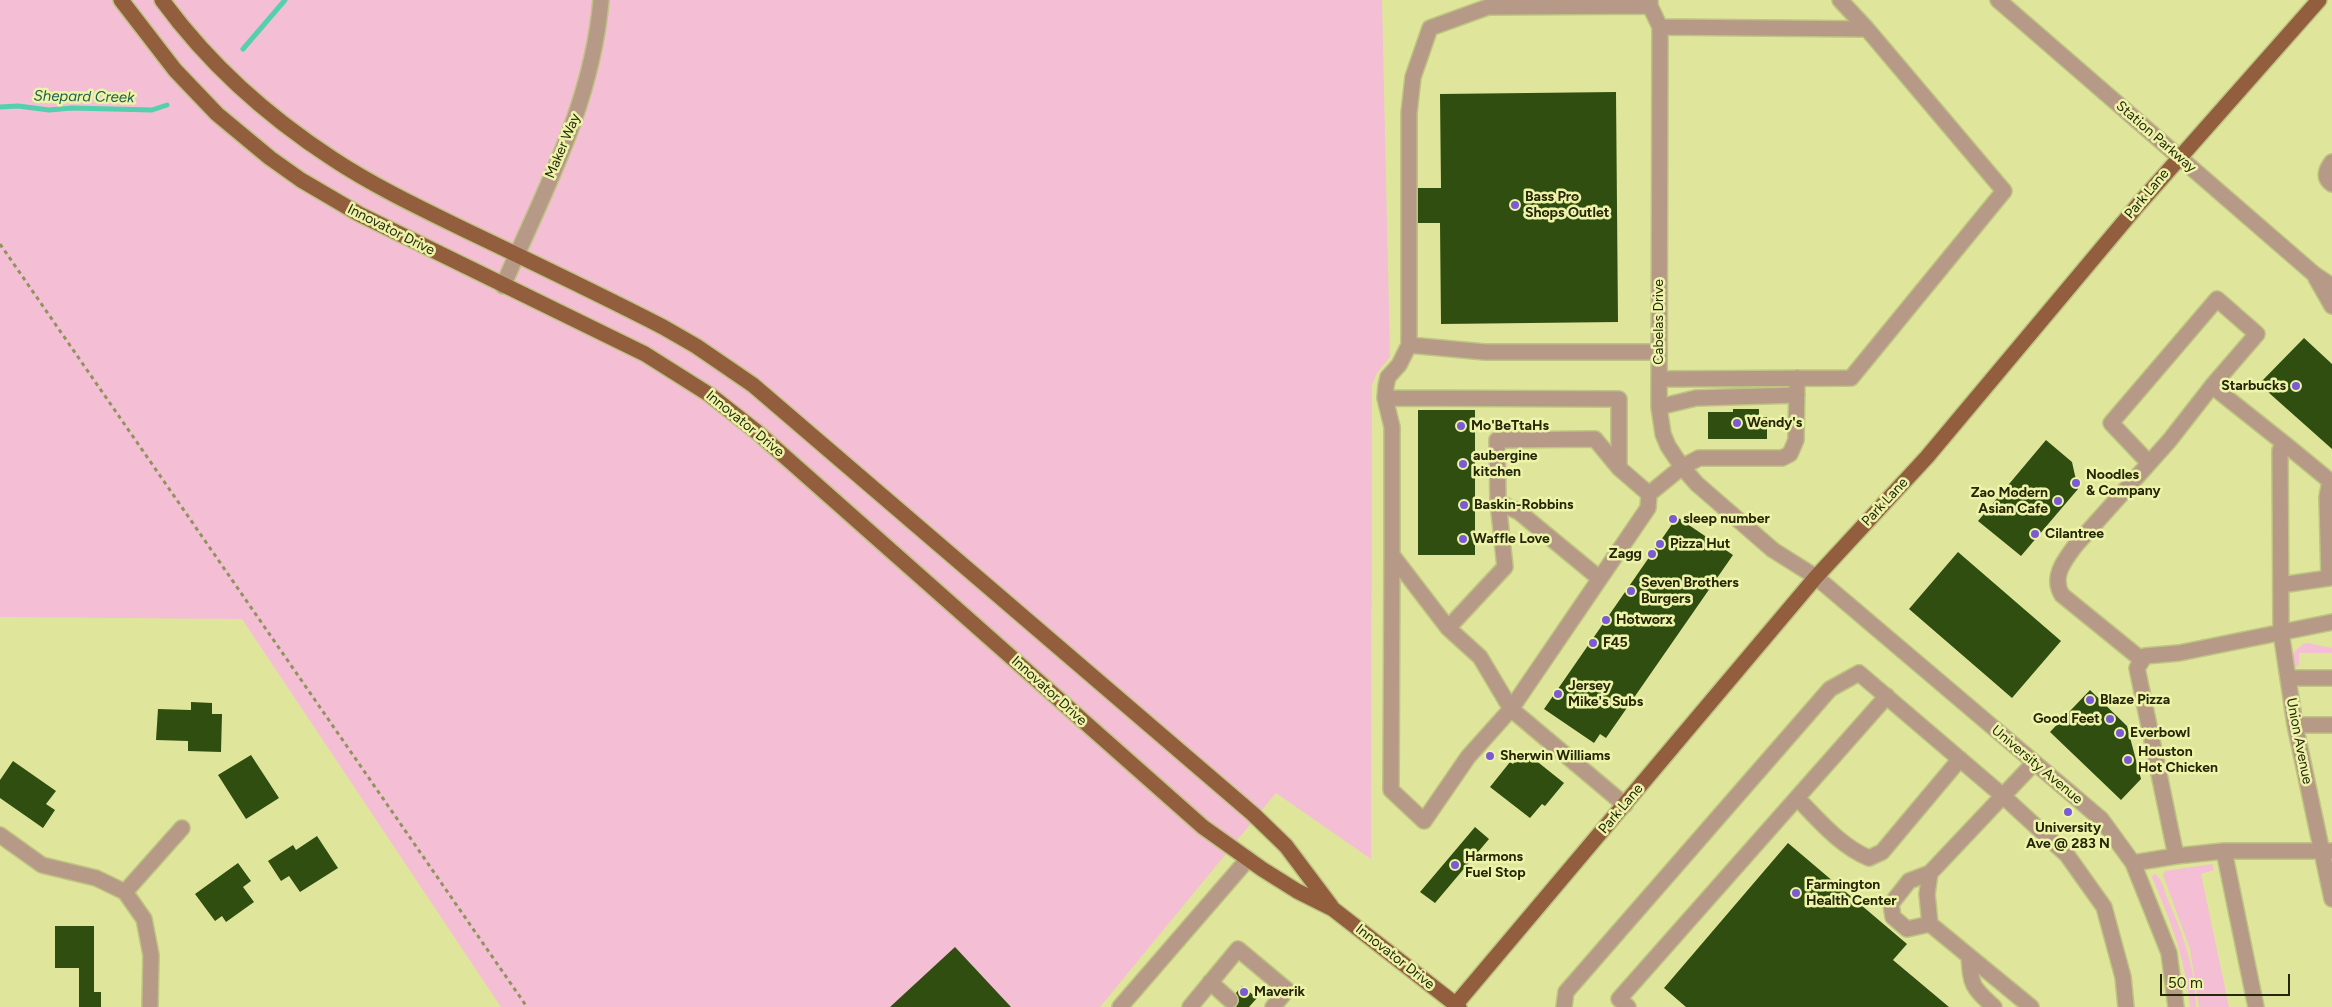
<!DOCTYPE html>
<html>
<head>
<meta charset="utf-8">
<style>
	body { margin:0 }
	#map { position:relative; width:2332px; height:1007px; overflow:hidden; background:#dfe69b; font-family:Figtree,sans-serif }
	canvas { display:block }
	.scale { position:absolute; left:2160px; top:974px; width:130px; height:22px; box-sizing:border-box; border:2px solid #252708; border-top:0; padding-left:6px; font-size:15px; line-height:18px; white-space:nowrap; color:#252708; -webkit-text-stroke:4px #edf3a8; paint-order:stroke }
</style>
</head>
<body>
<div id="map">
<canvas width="2332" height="1007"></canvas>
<div class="scale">50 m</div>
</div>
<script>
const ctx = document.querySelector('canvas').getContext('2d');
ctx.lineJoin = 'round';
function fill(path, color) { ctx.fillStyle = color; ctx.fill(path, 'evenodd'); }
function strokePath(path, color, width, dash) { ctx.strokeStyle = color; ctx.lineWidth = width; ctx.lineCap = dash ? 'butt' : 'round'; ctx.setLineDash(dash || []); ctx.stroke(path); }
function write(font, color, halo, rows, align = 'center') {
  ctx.font = font + ' Figtree,sans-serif'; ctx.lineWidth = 5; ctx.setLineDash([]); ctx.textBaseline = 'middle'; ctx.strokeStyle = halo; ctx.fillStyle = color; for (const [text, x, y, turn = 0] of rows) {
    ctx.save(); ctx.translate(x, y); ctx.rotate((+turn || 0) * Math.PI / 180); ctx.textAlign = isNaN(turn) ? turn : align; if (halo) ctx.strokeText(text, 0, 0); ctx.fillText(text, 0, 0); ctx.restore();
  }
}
fill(new Path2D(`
	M0,0H1382L1390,357L1377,373L1372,385L1371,859L1276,793L1100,1007H501L242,619L0,617Z
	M2308,643L2332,648V653H2299V666L2292,667L2291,655L2303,644Z
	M2212,864L2214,870L2201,874L2229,1007H2199L2190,949L2163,875L2165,871Z
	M2155,874C2162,879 2164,889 2167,898C2182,931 2196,970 2196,1007H2190C2186,962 2171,921 2153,880L2152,876Z`), '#f4bed4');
strokePath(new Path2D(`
	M243,49L285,0
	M0,107L18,106L49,110L72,108L152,110L167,105`), '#54d0ae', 5);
fill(new Path2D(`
	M1616,92L1618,322L1441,324L1440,223H1418V188H1441L1440,94Z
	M2304,338L2332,364V449L2259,384Z
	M1733,409H1759V417H1767V439H1708V412H1733Z
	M1418,410H1475V555H1418Z
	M2046,440L2072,462L2078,489L2021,556L1978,521Z
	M1677,517L1733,555L1606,738L1600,734L1594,743L1544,709Z
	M1958,552L2061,641L2012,698L1909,609Z
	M2090,690L2127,726L2141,779L2121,800L2050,732Z
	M191,702L212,703V714H222L221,752L188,751V741L156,740L158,709L191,710Z
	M1524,751L1564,783L1545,806L1542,804L1530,818L1490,787L1510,762L1513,764Z
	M251,755L279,798L246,819L218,775Z
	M13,761L56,791L46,804L55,810L43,828L0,798V780Z
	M1475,827L1489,839L1435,903L1420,892Z
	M317,836L338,868L300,892L289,876L281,881L268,861L293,845L296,850Z
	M1788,843L1907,944L1893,960L1949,1007H1686L1664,988Z
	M238,863L251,881L243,887L254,902L226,922L222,916L215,921L195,894Z
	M55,926H94V992H101V1007H79V968H55Z
	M955,947L1011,1007H890Z
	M1242,986L1257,998L1249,1007H1236L1239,1001L1236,993Z`), '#304e0f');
const minor = new Path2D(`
	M1650,0V6L1660,27L1659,407L1663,434L1668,446L1682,467L1697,484L1773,550L1816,577L2101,819L2133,863L2169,953L2176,1007
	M1840,0L1867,29
	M1998,0L2314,274L2332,286
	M1650,6L1488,7L1430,28L1413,77L1409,113V345L1485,352H1659
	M2332,162C2326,170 2323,178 2332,184
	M2316,278L2332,306
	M503,286C544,191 592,105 601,0
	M1659,379L1851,378L2004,191L1867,29L1660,27
	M1385,398L1619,399V468
	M1659,407L1696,398L1797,395
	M2149,463L2111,423L2217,299L2257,334L2212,386
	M1498,502L1519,512L1599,578
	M1392,555L1391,790L1424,821L1468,757L1511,709L1480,657L1448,628L1392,555V427L1385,398L1386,386L1388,377L1399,365L1409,345
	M2281,585L2329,578L2327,497L2330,481L2285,444
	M1448,628L1505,567L1498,502L1497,440L1595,439L1619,468L1649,494
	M2142,660L2062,595C2051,577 2064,561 2075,546L2169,441L2212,386L2285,444L2280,450L2281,632L2295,725L2332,899
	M2288,678H2332
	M2295,725H2332
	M1797,798C1819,820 1840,846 1869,858L1882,852L1960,759
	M1625,805L1511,709L1648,508L1649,494L1682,467L1699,458H1782L1790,454L1796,440L1797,378
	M0,835L42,865L96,878L125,892L144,919L151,955L150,1007
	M2224,851H2331
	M2176,856L2224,851L2256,1007
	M2133,863L2176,856L2137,668L2145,656L2179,653L2332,622
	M1930,873L1927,894L1930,924L1907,929L1893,917L1891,904L1909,881L1930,873L2034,763
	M125,892L182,828
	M1930,924L2031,1007
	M1969,956C1971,986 1972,987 1994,1007
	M1210,982L1230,1000
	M1120,1007L1248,859
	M1190,1007L1238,949L1287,990L1273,1007
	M1564,1007L1566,992L1830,689L1859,673L2003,796L2067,855L2104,907L2123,977L2126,1007
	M1628,1007L1619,999L1887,696`);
const major = new Path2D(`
	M121,0L175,70L217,114L270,158L301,180L359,214L645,354L710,395L757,432L1203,827L1262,869L1297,891L1333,909L1459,1007
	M162,0C208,63 267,116 333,159C374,186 418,207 463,229C530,261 597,293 663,327L696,346L753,385L1253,814L1286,846L1331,906
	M1456,1004L1816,577L1927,457L2138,205L2319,0`);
strokePath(minor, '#bec481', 18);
strokePath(major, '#bec481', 18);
strokePath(new Path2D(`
	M0,244L527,1007`), '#8f945c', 3, [4, 4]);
strokePath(minor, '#b79988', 15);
strokePath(major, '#925e3e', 15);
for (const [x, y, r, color] of [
	[1515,205,5,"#7b5ad4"],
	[2296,386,5,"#7b5ad4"],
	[1737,423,5,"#7b5ad4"],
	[1461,426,5,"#7b5ad4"],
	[1463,464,5,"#7b5ad4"],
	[2076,483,5,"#7b5ad4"],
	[2058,501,5,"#7b5ad4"],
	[1464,505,5,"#7b5ad4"],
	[1673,519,5,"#7b5ad4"],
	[2035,534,5,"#7b5ad4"],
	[1463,539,5,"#7b5ad4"],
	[1660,544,5,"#7b5ad4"],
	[1652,554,5,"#7b5ad4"],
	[1631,591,5,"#7b5ad4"],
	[1606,620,5,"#7b5ad4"],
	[1593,643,5,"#7b5ad4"],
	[1558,694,5,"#7b5ad4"],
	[2090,700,5,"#7b5ad4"],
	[2110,719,5,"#7b5ad4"],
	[2120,733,5,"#7b5ad4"],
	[1490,756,5,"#7b5ad4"],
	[2128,760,5,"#7b5ad4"],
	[2068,812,5,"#7b5ad4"],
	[1455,865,5,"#7b5ad4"],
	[1796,893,5,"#7b5ad4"],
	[1244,992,5,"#7b5ad4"]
]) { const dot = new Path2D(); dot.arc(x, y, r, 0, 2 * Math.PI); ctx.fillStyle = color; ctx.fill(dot); strokePath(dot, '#edf3a8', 2); }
write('14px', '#252708', '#edf3a8', [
	["Station Parkway",2156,137,41],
	["Maker Way",563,146,-67],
	["Park Lane",2147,194,-50],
	["Innovator Drive",391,230,27],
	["Cabelas Drive",1659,322,-90],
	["Innovator Drive",745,424,39],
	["Park Lane",1885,502,-47],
	["Innovator Drive",1049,691,42],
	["Union Avenue",2299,741,79],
	["University Avenue",2037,765,40],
	["Park Lane",1621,809,-50],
	["Innovator Drive",1395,957,38]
]);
write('bold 14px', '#252708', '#edf3a8', [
	["Bass Pro",1525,197],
	["Shops Outlet",1525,213],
	["Starbucks",2286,386,"right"],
	["Wendy's",1747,423],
	["Mo'BeTtaHs",1471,426],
	["aubergine",1473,456],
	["kitchen",1473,472],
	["Noodles",2086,475],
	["& Company",2086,491],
	["Zao Modern",2048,493,"right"],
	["Asian Cafe",2048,509,"right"],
	["Baskin-Robbins",1474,505],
	["sleep number",1683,519],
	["Cilantree",2045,534],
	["Waffle Love",1473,539],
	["Pizza Hut",1670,544],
	["Zagg",1642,554,"right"],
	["Seven Brothers",1641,583],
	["Burgers",1641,599],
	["Hotworx",1616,620],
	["F45",1603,643],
	["Jersey",1568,686],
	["Mike's Subs",1568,702],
	["Blaze Pizza",2100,700],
	["Good Feet",2100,719,"right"],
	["Everbowl",2130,733],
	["Houston",2138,752],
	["Hot Chicken",2138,768],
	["Sherwin Williams",1500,756],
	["University",2068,828,"center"],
	["Ave @ 283 N",2068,844,"center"],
	["Harmons",1465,857],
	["Fuel Stop",1465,873],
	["Farmington",1806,885],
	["Health Center",1806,901],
	["Maverik",1254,992]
], 'left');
write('italic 15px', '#1f6150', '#edf3a8', [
	["Shepard Creek",84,97,1]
]);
</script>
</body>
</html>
